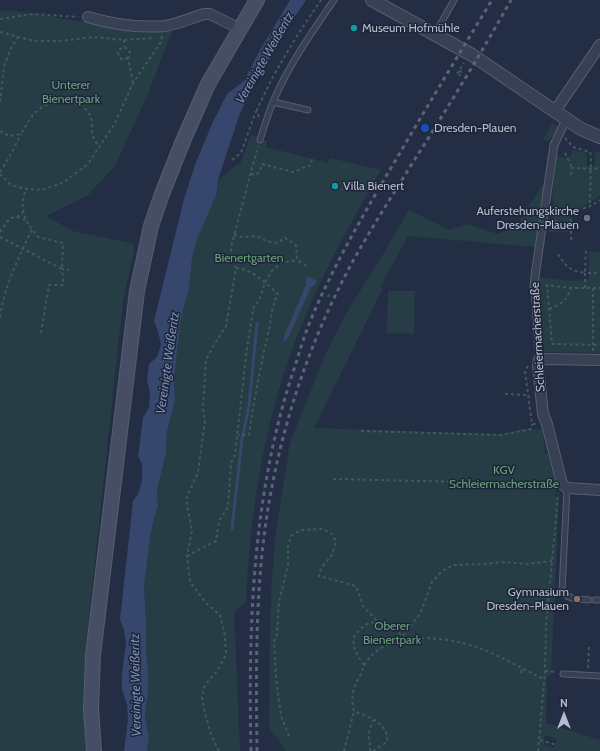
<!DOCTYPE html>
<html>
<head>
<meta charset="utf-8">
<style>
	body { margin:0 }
	#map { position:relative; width:600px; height:751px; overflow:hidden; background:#232e44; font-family:Cabin,sans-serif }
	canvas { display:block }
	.north { position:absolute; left:544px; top:695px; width:40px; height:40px; -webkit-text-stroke:3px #1d2538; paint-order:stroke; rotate:0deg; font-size:11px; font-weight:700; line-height:16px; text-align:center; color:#b5bccd }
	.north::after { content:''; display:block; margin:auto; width:14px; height:18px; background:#b5bccd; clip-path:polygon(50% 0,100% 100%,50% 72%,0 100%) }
</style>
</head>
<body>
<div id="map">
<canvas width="600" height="751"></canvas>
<div class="north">N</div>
</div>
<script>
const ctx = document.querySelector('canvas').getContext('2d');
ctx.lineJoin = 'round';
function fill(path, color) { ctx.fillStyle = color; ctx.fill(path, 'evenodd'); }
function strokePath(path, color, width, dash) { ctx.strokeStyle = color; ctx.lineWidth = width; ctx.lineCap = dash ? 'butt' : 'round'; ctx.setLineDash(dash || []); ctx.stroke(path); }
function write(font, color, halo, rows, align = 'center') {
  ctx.font = font + ' Cabin,sans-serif'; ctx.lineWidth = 3; ctx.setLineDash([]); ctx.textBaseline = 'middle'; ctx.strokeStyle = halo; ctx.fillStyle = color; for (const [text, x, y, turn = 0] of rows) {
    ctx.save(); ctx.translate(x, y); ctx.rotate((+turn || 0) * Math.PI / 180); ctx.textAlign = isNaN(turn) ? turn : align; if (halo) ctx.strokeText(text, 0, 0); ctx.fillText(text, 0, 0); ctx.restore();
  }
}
fill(new Path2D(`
	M10,10L96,24L173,29L147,96L115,166L87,196L46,216L73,231L134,244V252L123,301L85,653L83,698L86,751H0V11Z
	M553,123L559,127L549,141L544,140V137Z
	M251,135L267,141L266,147L328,163L330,158L381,170C348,227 316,285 293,347C263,428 250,516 246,602L234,611L240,751H147L149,738L145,716L148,691V669L146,654V621L144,586L150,539L154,518L158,507L157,491L166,453L167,432L170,416L175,399L174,380L180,325L184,306L189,290L192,258L197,239L216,196L218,180L241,162Z
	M573,150L585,152L587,156V166H595V155L596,151L600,152V196L580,208L570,209V232H549L554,200H552L556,155L564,158L570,156Z
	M544,182L535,247L408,236L381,286L383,288L314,428L501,434L529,428V430L543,429L545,454L548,453L555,484L556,499L559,500L551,674L547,677L546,723L600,740V751H285L280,741L269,729L270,628L272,576L276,531L290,443L325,355L348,310L381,258L409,210L449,230L467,224L498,234L517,226ZM545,735L557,739L554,748L544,744Z
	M589,252H600V353L544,352L538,277C555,279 572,283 589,279Z
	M388,291H415L414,334L387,333Z`), '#263d45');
fill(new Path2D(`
	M290,0H306L292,21L252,88L239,116L218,180L216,196L197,239L192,258L189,290L184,306L180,325L174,380L175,399L167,432L166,453L157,491L158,507L154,518L150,539L144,586L146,621V654L148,669V691L145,716L149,738L147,751H124L128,720L127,704L122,690V674L126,643L124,630L120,619L133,501L138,494L142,481V464L138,456L143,418L149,407L150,393L147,381L149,364L157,357L161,345L158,331L154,321L184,199L196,162L212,124L227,94L244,81L260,50Z
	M307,277H310L317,281L314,286L311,287L289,336L283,344L285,334L306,285L305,282Z`), '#36466c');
strokePath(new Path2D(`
	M232,529L242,439L249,406L257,324`), '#36466c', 3);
const service = new Path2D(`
	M435,34L454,0
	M273,102L308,110
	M260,140C264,127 268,114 273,102C288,66 312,32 334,0
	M534,288L539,360
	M567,488L562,591C568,600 579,599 589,600
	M595,600H600
	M563,674L600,676`);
const pedestrian = new Path2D(`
	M534,288L535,276L554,145L563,126L567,120`);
const minor = new Path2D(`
	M88,17C111,24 140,28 165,26C178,24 191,18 204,14H210L240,29
	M555,111L600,45
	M600,360L547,359L539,360L538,366L543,414L547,424L562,484L567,488L600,490`);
const tertiary = new Path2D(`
	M372,0L472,55L581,129L600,137`);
const secondary = new Path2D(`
	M94,751L91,708L93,655L137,291L151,226L162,194L183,141L208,84L257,0`);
strokePath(service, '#565e70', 7);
strokePath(pedestrian, '#565e70', 9);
strokePath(minor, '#565e70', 12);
strokePath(tertiary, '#565e70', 14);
strokePath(secondary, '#565e70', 16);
strokePath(new Path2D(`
	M0,19L33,14L78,17
	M0,32L34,41H61L93,37L124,40L154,38
	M124,40V47
	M128,58L123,60L120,58L118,53L120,49L124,47L128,49L130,53L128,58L133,82
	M459,71L462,72L459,76
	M457,74L464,63
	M0,102L4,67L10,50L18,37
	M259,117L257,110C274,71 297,35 321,0
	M0,131L9,136L21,134C26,126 30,117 37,111C50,99 77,97 88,112C94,119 91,129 93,136C94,140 97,144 100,147
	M565,138L573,147L590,152L591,156L590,207
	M565,153L572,168
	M232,160L241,153L256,111
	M0,172L10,156L21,134
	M0,174L11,185L26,189L42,190L64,182L88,164L115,123L133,83L161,42L162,36
	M251,174L256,175L260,171L262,164L293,172L311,165L312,159
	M571,175L572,168L595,169L600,167
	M571,210H557L554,229H571
	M17,217L25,220
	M0,232L10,218L17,217L23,212
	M234,235L242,237L257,236L266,241L277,243L285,238L296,245L297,260L307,266
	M0,237L62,269L63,243L38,237C25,221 18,210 26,189
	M571,240V210C583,210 590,207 600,200
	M558,254C567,268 569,270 585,273L586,250
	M236,268C252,269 266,283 278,294C271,308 272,315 269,329C261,364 254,400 249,435H238
	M585,288V273H600
	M593,288H600
	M328,297L329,294
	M549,309C562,304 566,301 571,288
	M0,317C4,287 19,257 32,229
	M41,333L49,285H63C64,279 62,274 62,269L69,270
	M593,351V288H571L547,285L552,344L600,345
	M528,366L525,371L532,424H536
	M505,394L527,395
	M361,431L501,435L531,429L532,424
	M333,479L552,484
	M187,556L216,541L219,521L228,507L231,463L235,455L247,348L254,305L259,301L265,282L272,271L281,263L297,260
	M403,636L420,614L432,582L441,572L453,565L484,564L503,562L527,564L552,561
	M364,665L355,651L353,639C367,614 384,621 403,636
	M588,668L589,647
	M545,671L556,672
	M521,673L522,668
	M289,736L281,716L276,678L274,642L277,634L279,602L288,565V546L291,536L301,530L323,529L332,534L336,542L332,555L321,568L319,576L356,586L363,606L379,623
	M540,740L556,745
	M219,751L212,737L205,714L202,697L205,685L217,671L226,655L225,636L220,615L207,604L190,582L187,556L192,531L186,499L198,472L205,421L203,408L206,360L212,348L226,326L236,268L231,257V247L258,146
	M344,751L354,711
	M370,751V742L368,735L373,720
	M373,751L387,742C389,723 369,717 354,711C351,702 352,690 357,681C359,678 361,675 362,671C377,629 442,635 476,647C500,655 521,669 544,679
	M538,751L545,671L546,624L555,530L558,493`), '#41595e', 2, [3, 3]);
strokePath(service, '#384053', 5);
strokePath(pedestrian, '#384053', 7);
strokePath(minor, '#384053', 10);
strokePath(tertiary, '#384053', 12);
strokePath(secondary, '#464e66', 14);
strokePath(new Path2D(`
	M251,751C248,620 253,488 296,363C300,350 304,337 309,324C332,268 363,215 394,163C426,108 459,54 492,0
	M257,751C256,672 255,593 267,515C279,438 302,364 336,294C357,250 384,209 410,167C445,112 479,57 511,0`), '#5a637a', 3, [4, 4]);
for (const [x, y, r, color] of [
	[354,28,4,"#0f9aa8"],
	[425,128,5,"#1a4fb4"],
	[335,186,4,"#0f9aa8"],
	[587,218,4,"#6b7280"],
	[577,599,4,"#8d6e63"]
]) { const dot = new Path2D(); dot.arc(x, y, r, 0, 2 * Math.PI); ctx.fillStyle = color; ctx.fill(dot); strokePath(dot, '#1d2538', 1.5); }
write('12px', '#b5bccd', '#1d2538', [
	["Museum Hofmühle",362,28],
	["Dresden-Plauen",434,128],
	["Villa Bienert",343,186],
	["Auferstehungskirche",579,211,"right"],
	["Dresden-Plauen",579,225,"right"],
	["Gymnasium",569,592,"right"],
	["Dresden-Plauen",569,606,"right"]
], 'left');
write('12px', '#6aa07d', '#1d2538', [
	["Unterer",71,85],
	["Bienertpark",71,99],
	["Bienertgarten",249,258],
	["KGV",504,470],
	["Schleiermacherstraße",504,484],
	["Oberer",392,626],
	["Bienertpark",392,640]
]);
write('12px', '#b5bccd', '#1d2538', [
	["Schleiermacherstraße",538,337,-93]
]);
write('italic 13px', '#7a8db7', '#1d2538', [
	["Vereinigte Weißeritz",265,58,-60],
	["Vereinigte Weißeritz",168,363,-82],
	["Vereinigte Weißeritz",136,685,-91]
]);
</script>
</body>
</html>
